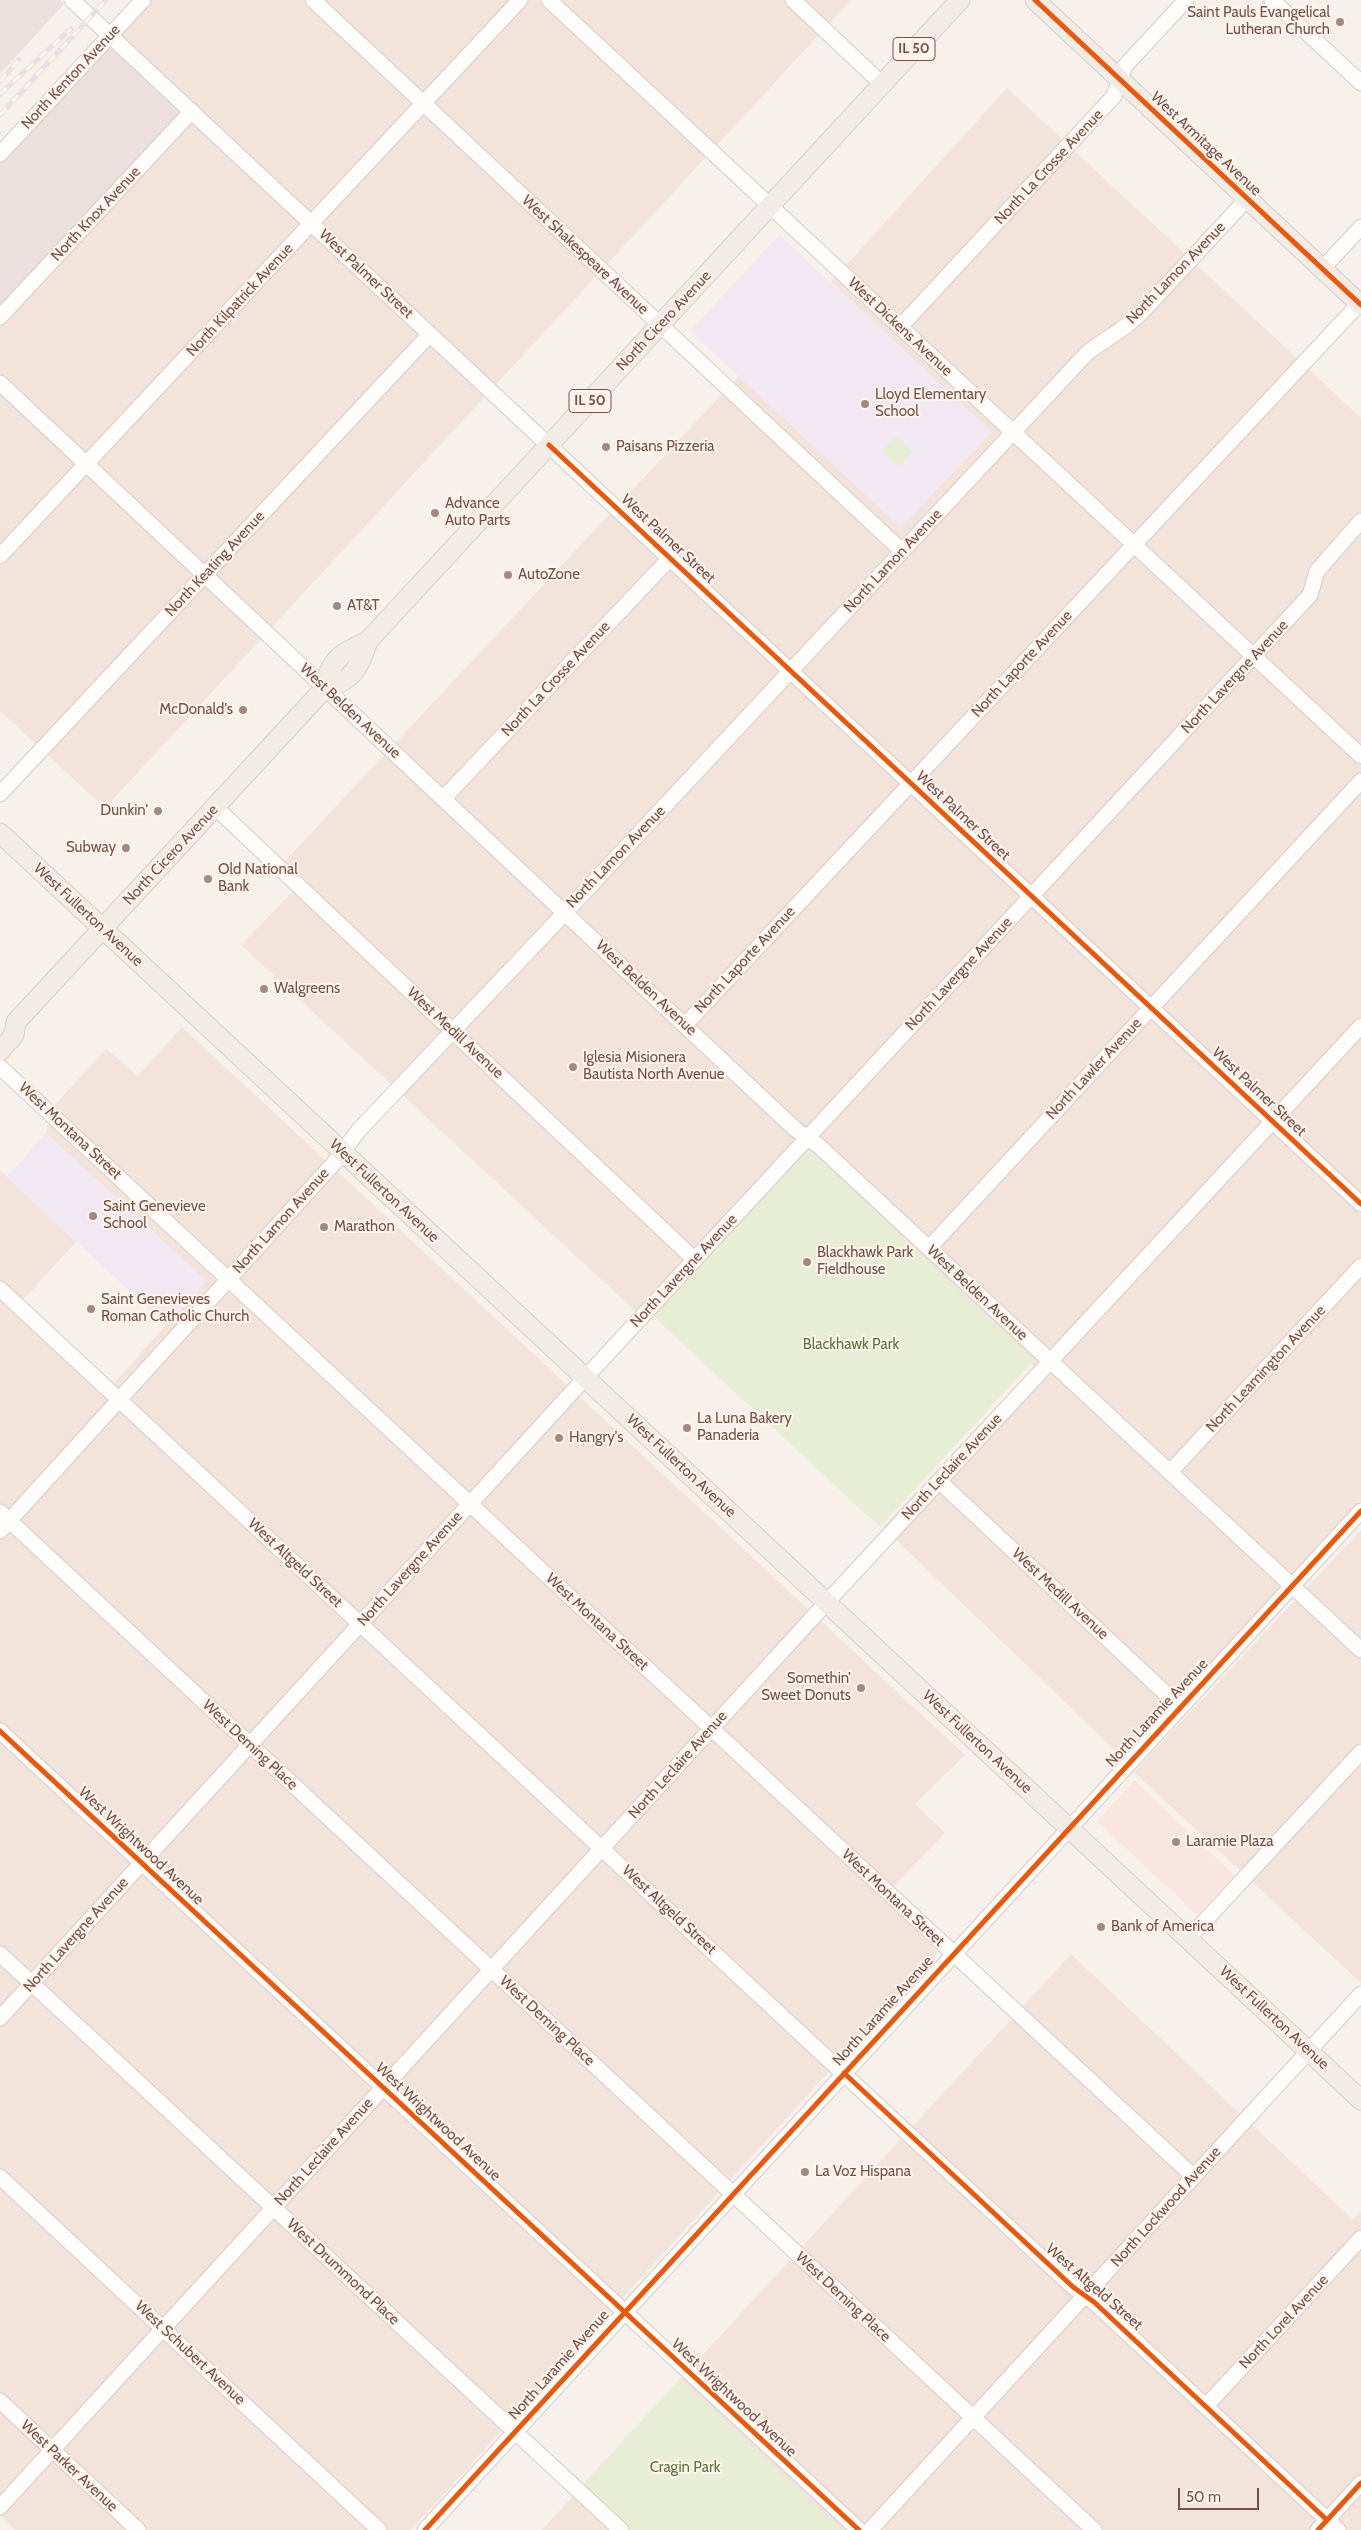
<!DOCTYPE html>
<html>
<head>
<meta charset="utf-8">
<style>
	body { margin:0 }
	#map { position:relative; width:1361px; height:2530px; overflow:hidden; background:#f7f0eb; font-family:Cabin,sans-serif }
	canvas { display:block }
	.scale { position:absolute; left:1178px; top:2488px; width:81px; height:22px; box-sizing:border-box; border:2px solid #76514a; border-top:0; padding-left:6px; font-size:15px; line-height:18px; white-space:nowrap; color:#76514a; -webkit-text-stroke:4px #fff4ec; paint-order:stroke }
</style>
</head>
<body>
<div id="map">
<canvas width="1361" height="2530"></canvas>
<div class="scale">50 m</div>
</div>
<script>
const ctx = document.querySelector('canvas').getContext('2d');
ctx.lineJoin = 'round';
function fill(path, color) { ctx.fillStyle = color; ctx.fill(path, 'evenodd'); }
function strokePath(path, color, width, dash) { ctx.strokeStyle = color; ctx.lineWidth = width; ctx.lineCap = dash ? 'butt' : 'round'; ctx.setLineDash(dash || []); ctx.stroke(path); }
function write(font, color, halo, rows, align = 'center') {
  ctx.font = font + ' Cabin,sans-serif'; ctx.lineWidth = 4; ctx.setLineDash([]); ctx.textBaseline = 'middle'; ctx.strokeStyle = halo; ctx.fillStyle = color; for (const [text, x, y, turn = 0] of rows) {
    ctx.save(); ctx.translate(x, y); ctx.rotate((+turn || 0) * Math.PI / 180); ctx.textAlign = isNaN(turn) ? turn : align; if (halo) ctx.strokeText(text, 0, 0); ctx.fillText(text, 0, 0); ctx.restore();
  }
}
fill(new Path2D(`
	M137,0H851L105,808L0,711V307L181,114L102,39Z
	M1007,88L1361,418V1500L1123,1758L883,1527L1035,1367L805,1150L647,1322L241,945L302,882L283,863L739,376L901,527L991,432L831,282Z
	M182,1027L965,1755L915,1804L945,1833L882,1898L938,1952L411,2530H15L0,2516V1170L76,1242L23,1300L113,1384L206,1281L46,1133L53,1107L106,1049L138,1076Z
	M1361,1530V1983L1134,1772Z
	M1071,1954L1353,2220L1361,2212V2530H542Z`), '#f3e4db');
fill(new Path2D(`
	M1134,1780L1234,1875L1197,1915L1097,1821Z`), '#fae6e1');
fill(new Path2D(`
	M0,0H60L64,4L0,74Z
	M102,39L181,114L0,307V149Z`), '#ebe0db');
fill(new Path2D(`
	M779,235L991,431L901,528L690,331Z
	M46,1133L206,1281L166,1325L7,1177Z`), '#f1e8f3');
fill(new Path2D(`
	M896,436L913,452L899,467L882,451Z
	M808,1148L1034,1360L880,1527L653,1316Z
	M680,2379L842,2530H630L582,2485Z`), '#e8edd5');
const minor = new Path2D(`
	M72,0L1361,1204
	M313,0L902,551
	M549,0L1361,756
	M793,0L882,84
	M1272,0L1361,83
	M0,154L143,0
	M1322,269L1361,227
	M0,317L192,111
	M900,327L1114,96L1125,66L1186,0
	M0,383L795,1129L819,1146L1361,1650
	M0,556L520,0
	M0,794L430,334
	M443,799L670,558
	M215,807L695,1260
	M685,1025L1359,304
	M0,1067L1194,2177
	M929,1248L1361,781
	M0,1289L1073,2287L1094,2302L1338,2530
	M1170,1472L1361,1266
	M939,1481L1180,1707
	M0,1512L1094,2530
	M0,1531L334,1163L359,1130L577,900L1088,352L1126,326L1141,313L1247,199
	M0,1731L859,2530
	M1188,1939L1361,1752
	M0,1954L621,2530
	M0,2018L585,1378L1310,595L1317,571L1361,521
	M0,2177L379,2530
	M0,2401L138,2530
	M1206,2406L1361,2238
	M0,2507L827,1602L1361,1026
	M425,2530L1361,1511
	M870,2530L1361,1994
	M1318,2530L1361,2483`);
const major = new Path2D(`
	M1035,0L1361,305
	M325,688C353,681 360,667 368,641L960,0
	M0,833L1361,2100
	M0,1051L14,1035L16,1022L325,688C329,659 343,652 368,641`);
strokePath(minor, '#d6ccc8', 17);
strokePath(major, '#d8cdc9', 21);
strokePath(minor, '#fefdfc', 15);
strokePath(major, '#f3ebe5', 19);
const rail = new Path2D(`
	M0,81L19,60
	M0,94L71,29
	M0,115L106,0`);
strokePath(rail, '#e4e2e5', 5);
strokePath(rail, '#fff4ec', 3, [9]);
strokePath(new Path2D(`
	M1035,0L1361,305
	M549,445L1361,1204
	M0,1731L859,2530
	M844,2073L1073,2287L1094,2302L1327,2520
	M425,2530L1361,1511
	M1318,2530L1361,2483`), '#e8590c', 5);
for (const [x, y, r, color] of [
	[1340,22,5,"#a38982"],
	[865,404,5,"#a38982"],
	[606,447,5,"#a38982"],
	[435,513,5,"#a38982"],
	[508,575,5,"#a38982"],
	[337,606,5,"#a38982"],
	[243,710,5,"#a38982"],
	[158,811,5,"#a38982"],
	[126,848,5,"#a38982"],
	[208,879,5,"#a38982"],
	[264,989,5,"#a38982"],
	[573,1067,5,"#a38982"],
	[93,1216,5,"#a38982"],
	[324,1227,5,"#a38982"],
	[807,1262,5,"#a38982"],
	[91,1309,5,"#a38982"],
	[687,1428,5,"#a38982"],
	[559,1438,5,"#a38982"],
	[861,1688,5,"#a38982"],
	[1176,1842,5,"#a38982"],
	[1101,1927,5,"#a38982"],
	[805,2172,5,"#a38982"]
]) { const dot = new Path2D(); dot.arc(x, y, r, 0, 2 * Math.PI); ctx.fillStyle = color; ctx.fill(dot); strokePath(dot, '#fff4ec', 2); }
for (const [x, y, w] of [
	[914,49,42],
	[590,401,42]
]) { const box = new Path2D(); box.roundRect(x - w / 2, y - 11.5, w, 23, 4); ctx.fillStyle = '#fff4ec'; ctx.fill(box); strokePath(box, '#76514a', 1); }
write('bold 14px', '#76514a', null, [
	["IL 50",914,49],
	["IL 50",590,401]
]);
write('15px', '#76514a', '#fff4ec', [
	["Saint Pauls Evangelical",1330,13,"right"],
	["Lutheran Church",1330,30,"right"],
	["Lloyd Elementary",875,395],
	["School",875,412],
	["Paisans Pizzeria",616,447],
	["Advance",445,504],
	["Auto Parts",445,521],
	["AutoZone",518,575],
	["AT&T",347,606],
	["McDonald's",233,710,"right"],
	["Dunkin'",148,811,"right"],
	["Subway",116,848,"right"],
	["Old National",218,870],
	["Bank",218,887],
	["Walgreens",274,989],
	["Iglesia Misionera",583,1058],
	["Bautista North Avenue",583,1075],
	["Saint Genevieve",103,1207],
	["School",103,1224],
	["Marathon",334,1227],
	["Blackhawk Park",817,1253],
	["Fieldhouse",817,1270],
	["Saint Genevieves",101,1300],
	["Roman Catholic Church",101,1317],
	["La Luna Bakery",697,1419],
	["Panaderia",697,1436],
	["Hangry's",569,1438],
	["Somethin’",851,1679,"right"],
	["Sweet Donuts",851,1696,"right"],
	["Laramie Plaza",1186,1842],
	["Bank of America",1111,1927],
	["La Voz Hispana",815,2172]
], 'left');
write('15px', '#76514a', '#fff4ec', [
	["North Kenton Avenue",71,77,-47],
	["West Armitage Avenue",1206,144,43],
	["North La Crosse Avenue",1049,167,-47],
	["North Knox Avenue",96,214,-47],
	["West Shakespeare Avenue",585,255,43],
	["North Lamon Avenue",1176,273,-46],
	["West Palmer Street",366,274,43],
	["North Kilpatrick Avenue",240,300,-47],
	["North Cicero Avenue",664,321,-47],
	["West Dickens Avenue",900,327,43],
	["West Palmer Street",668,539,43],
	["North Lamon Avenue",893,561,-47],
	["North Keating Avenue",215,564,-47],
	["North Laporte Avenue",1022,664,-47],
	["North Lavergne Avenue",1235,677,-47],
	["North La Crosse Avenue",556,679,-47],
	["West Belden Avenue",350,711,43],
	["West Palmer Street",963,816,43],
	["North Cicero Avenue",171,855,-47],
	["North Lamon Avenue",616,857,-46],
	["West Fullerton Avenue",88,915,43],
	["North Laporte Avenue",745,960,-47],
	["North Lavergne Avenue",959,974,-47],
	["West Belden Avenue",646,988,43],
	["West Medill Avenue",455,1033,43],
	["North Lawler Avenue",1094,1069,-47],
	["West Palmer Street",1259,1092,43],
	["West Montana Street",70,1131,43],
	["West Fullerton Avenue",384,1191,43],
	["North Lamon Avenue",281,1221,-48],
	["North Lavergne Avenue",684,1271,-47],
	["West Belden Avenue",977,1293,43],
	["North Leamington Avenue",1266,1369,-47],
	["West Fullerton Avenue",681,1466,43],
	["North Leclaire Avenue",952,1467,-47],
	["West Altgeld Street",295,1563,43],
	["North Lavergne Avenue",410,1569,-48],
	["West Medill Avenue",1060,1594,43],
	["West Montana Street",597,1622,43],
	["North Laramie Avenue",1157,1713,-47],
	["West Fullerton Avenue",977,1742,43],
	["West Deming Place",250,1745,43],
	["North Leclaire Avenue",678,1765,-48],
	["West Wrightwood Avenue",141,1846,43],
	["West Montana Street",893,1898,43],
	["West Altgeld Street",669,1910,43],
	["North Lavergne Avenue",76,1935,-48],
	["North Laramie Avenue",883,2011,-48],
	["West Fullerton Avenue",1274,2018,43],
	["West Deming Place",547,2021,43],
	["West Wrightwood Avenue",438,2122,43],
	["North Leclaire Avenue",324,2152,-48],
	["North Lockwood Avenue",1166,2207,-48],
	["West Drummond Place",343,2272,43],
	["West Altgeld Street",1094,2287,41],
	["West Deming Place",843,2297,43],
	["North Lorel Avenue",1284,2322,-47],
	["West Schubert Avenue",190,2353,43],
	["North Laramie Avenue",559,2365,-48],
	["West Wrightwood Avenue",734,2398,43],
	["West Parker Avenue",69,2466,43]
]);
write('15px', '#59763e', '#fff4ec', [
	["Blackhawk Park",851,1345],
	["Cragin Park",685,2468]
]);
</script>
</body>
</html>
